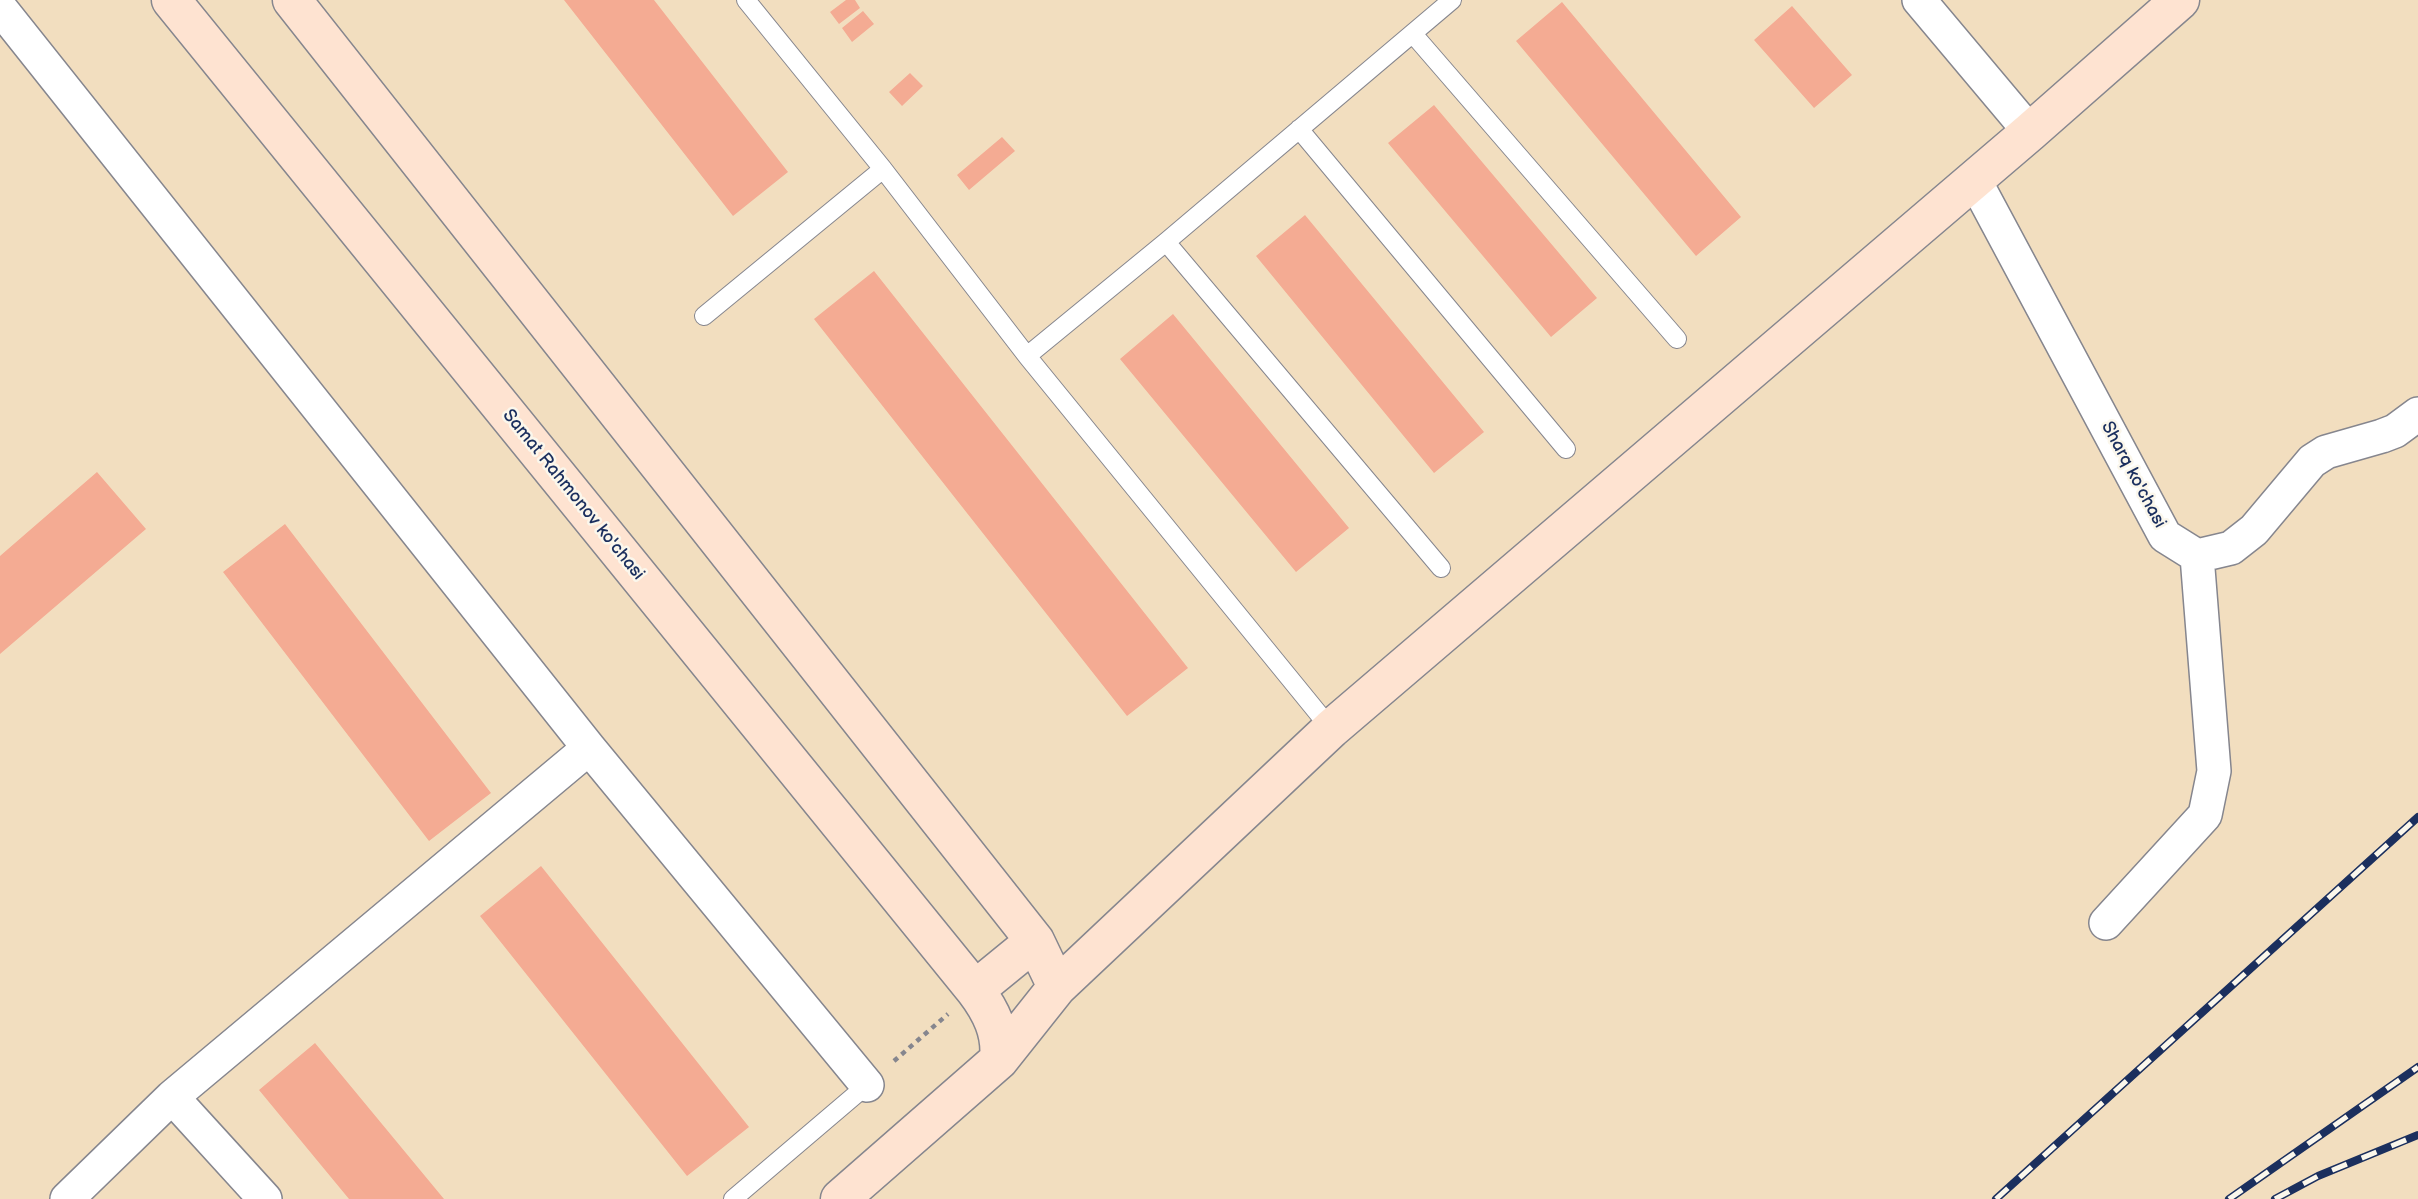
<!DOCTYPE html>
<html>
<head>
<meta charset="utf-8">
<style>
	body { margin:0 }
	canvas { display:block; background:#f2debf }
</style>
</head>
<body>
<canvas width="2418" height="1199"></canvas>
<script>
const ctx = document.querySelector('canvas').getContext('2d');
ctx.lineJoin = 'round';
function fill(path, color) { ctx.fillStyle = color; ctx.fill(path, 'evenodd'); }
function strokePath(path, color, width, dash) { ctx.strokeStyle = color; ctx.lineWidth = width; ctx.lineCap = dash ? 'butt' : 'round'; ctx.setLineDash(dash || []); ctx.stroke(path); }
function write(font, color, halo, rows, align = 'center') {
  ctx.font = font + ' "Balsamiq Sans",sans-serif'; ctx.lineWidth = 5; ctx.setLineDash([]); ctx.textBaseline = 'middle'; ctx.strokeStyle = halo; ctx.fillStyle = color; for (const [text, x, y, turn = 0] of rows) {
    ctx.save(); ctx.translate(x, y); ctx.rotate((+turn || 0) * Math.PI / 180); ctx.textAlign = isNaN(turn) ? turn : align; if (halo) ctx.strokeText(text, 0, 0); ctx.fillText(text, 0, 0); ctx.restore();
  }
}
fill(new Path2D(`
	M564,0H654L788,172L733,216Z
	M846,0H855L860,8L839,24L830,12Z
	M1562,2L1741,217L1696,256L1516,41Z
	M1792,6L1852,75L1814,108L1754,40Z
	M863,11L874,24L852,42L842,28Z
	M910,73L923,86L902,106L889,92Z
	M1434,105L1597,298L1551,337L1388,143Z
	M1002,137L1015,151L969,190L957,175Z
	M1305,215L1484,432L1434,473L1256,256Z
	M874,271L1188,668L1127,716L814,319Z
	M1173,314L1349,528L1296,572L1120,359Z
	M97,472L146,529L0,654V556Z
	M285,524L491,793L429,841L223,572Z
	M541,866L749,1127L687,1176L480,916Z
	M315,1043L444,1199H349L259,1090Z`), '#f4ab93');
const lane = new Path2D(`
	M746,0L883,169L1027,356L1331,729
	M1413,34L1677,339
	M1299,129L1566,449
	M1166,242L1441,568
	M704,316L883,169
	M1027,356L1166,242L1452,0
	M733,1199L867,1085`);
const street = new Path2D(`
	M1919,0L2030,132
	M1,9L589,748L867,1085
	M1974,179L2165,536L2197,556L2231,548L2254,530L2312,461L2326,452L2382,436L2395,431L2418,414
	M2106,923L2205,815L2214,771L2197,556
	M172,1097L265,1199
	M67,1199L172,1097L589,748`);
const secondary = new Path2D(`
	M171,0L975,990C991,1011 1002,1033 999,1060
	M292,0L1035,941L1057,987
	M975,990L1035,941
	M840,1199L999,1060L1057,987L1331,729L2030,132L2180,0`);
strokePath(lane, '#86868e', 20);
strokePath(street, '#86868e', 36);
strokePath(secondary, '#86868e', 41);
strokePath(new Path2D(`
	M894,1061L948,1014`), '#86868e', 4.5, [5, 5]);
strokePath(lane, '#fff', 18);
strokePath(street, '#fff', 33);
strokePath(secondary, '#fee3d1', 38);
const rail = new Path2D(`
	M1996,1199L2418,817
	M2229,1199L2418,1067
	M2275,1199L2318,1176L2418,1135`);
strokePath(rail, '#1b2f5e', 8);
strokePath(rail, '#fbf7ec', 5, [16]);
write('18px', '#1b2f5e', '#fbf7ec', [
	["Sharq ko'chasi",2133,475,62],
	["Samat Rahmonov ko'chasi",573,495,51]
]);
</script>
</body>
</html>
